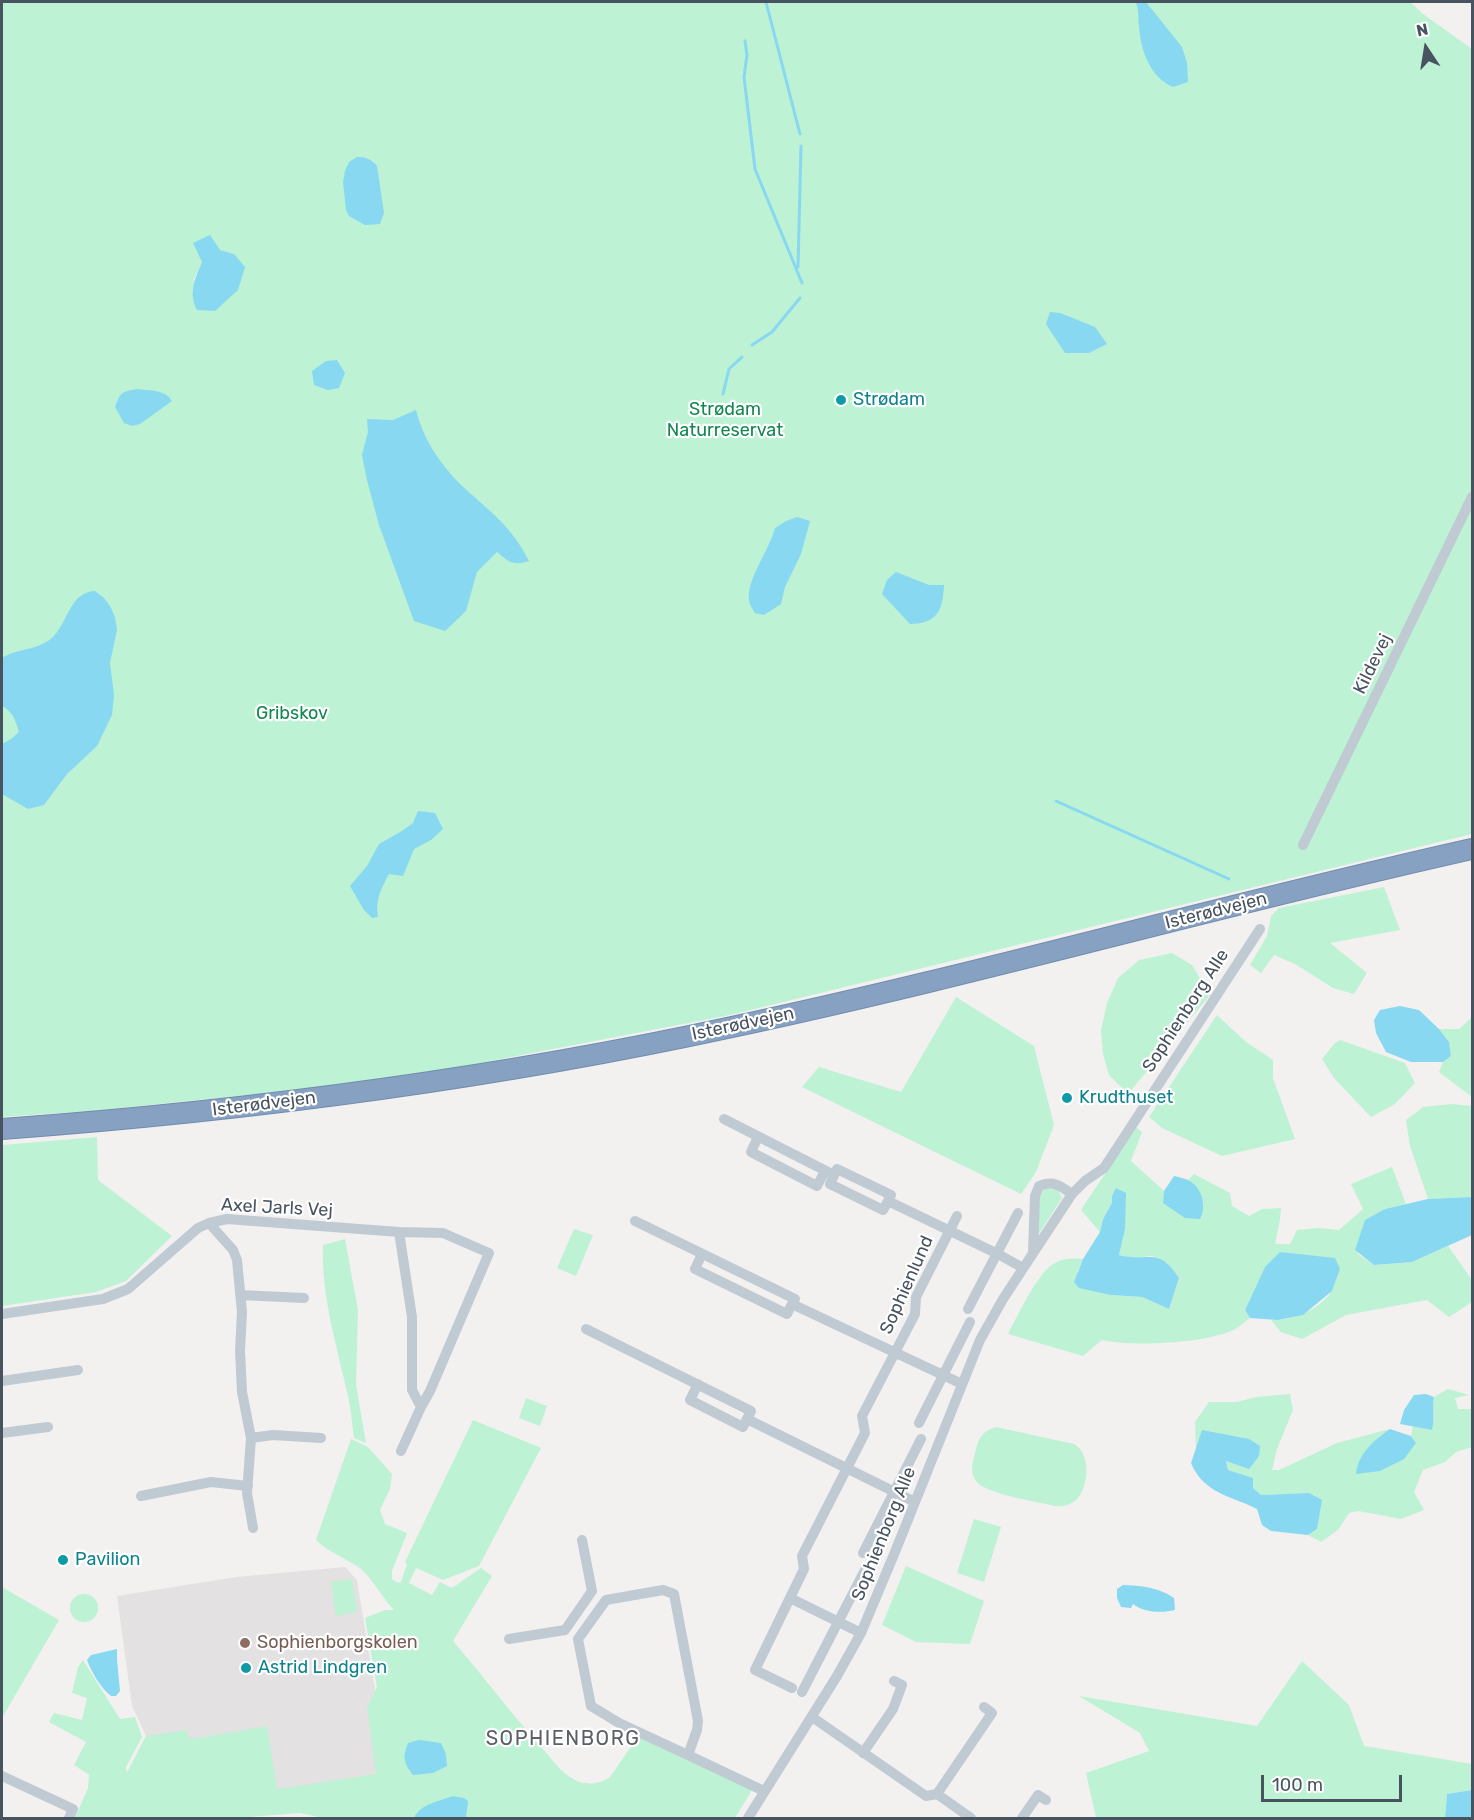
<!DOCTYPE html>
<html>
<head>
<meta charset="utf-8">
<style>
	body { margin:0 }
	#map { position:relative; width:1474px; height:1820px; overflow:hidden; background:#f3f0f0; font-family:Rubik,sans-serif }
	canvas { display:block }
	.frame { position:absolute; inset:0; border:3px solid #47535f; pointer-events:none }
	.north { position:absolute; left:1396px; top:18px; width:60px; height:60px; -webkit-text-stroke:4px #fff; paint-order:stroke; rotate:348deg; font-size:16px; font-weight:700; line-height:24px; text-align:center; color:#47535f }
	.north::after { content:''; display:block; margin:auto; width:21px; height:27px; background:#47535f; clip-path:polygon(50% 0,100% 100%,50% 72%,0 100%) }
	.scale { position:absolute; left:1261px; top:1775px; width:141px; height:27px; box-sizing:border-box; border:3px solid #47535f; border-top:0; padding-left:8px; font-size:18px; line-height:21px; white-space:nowrap; color:#47535f; -webkit-text-stroke:4px #fff; paint-order:stroke }
</style>
</head>
<body>
<div id="map">
<canvas width="1474" height="1820"></canvas>
<div class="frame"></div>
<div class="north">N</div>
<div class="scale">100 m</div>
</div>
<script>
const ctx = document.querySelector('canvas').getContext('2d');
ctx.lineJoin = 'round';
function fill(path, color) { ctx.fillStyle = color; ctx.fill(path, 'evenodd'); }
function strokePath(path, color, width, dash) { ctx.strokeStyle = color; ctx.lineWidth = width; ctx.lineCap = dash ? 'butt' : 'round'; ctx.setLineDash(dash || []); ctx.stroke(path); }
function write(font, color, halo, rows, align = 'center') {
  ctx.font = font + ' Rubik,sans-serif'; ctx.lineWidth = 4.5; ctx.setLineDash([]); ctx.textBaseline = 'middle'; ctx.strokeStyle = halo; ctx.fillStyle = color; for (const [text, x, y, turn = 0] of rows) {
    ctx.save(); ctx.translate(x, y); ctx.rotate((+turn || 0) * Math.PI / 180); ctx.textAlign = isNaN(turn) ? turn : align; if (halo) ctx.strokeText(text, 0, 0); ctx.fillText(text, 0, 0); ctx.restore();
  }
}
fill(new Path2D(`
	M345,1567L357,1580L375,1690L373,1722L379,1776L277,1792L118,1790L146,1736L132,1706L117,1596L236,1577Z`), '#e4e1e2');
fill(new Path2D(`
	M2,2H1410L1423,14L1472,49V834L730,1015L465,1066L317,1088L90,1111L2,1117ZM220,250L234,254L193,281L202,262Z
	M1384,887L1400,930L1330,943L1367,973L1354,994L1333,988L1295,964L1274,955L1261,973L1250,965L1267,936L1271,916L1279,908Z
	M1172,953L1192,965L1210,995L1128,1094L1109,1075L1103,1054L1101,1030L1107,1003L1118,978L1139,960Z
	M956,997L1034,1046L1054,1125L1036,1172L1021,1194L802,1087L819,1067L901,1092Z
	M1217,1015L1246,1042L1273,1060V1078L1295,1139L1222,1156L1162,1128L1149,1117Z
	M1472,1017V1097L1439,1072L1443,1062L1451,1056L1449,1042L1439,1029H1459Z
	M1340,1040L1405,1063L1415,1083L1395,1104L1371,1117L1334,1078L1322,1059L1334,1044Z
	M1452,1104L1472,1106V1197L1428,1199L1410,1146L1406,1120L1423,1107Z
	M1136,1127L1142,1132L1131,1161L1164,1191L1163,1203L1194,1185L1188,1180L1194,1174L1230,1193L1232,1206L1249,1216L1262,1209L1281,1208L1280,1220L1275,1244H1290L1297,1230L1318,1228L1339,1230L1363,1209L1351,1184L1392,1167L1406,1204L1385,1209L1356,1250L1358,1254L1374,1265L1412,1262L1448,1246L1472,1280V1302L1449,1317L1427,1300L1346,1315L1302,1339L1281,1332L1271,1320C1292,1321 1319,1310 1331,1292C1335,1285 1337,1276 1340,1269L1265,1267L1245,1310L1250,1318C1244,1322 1238,1329 1231,1331C1205,1343 1130,1347 1102,1340L1083,1356L1008,1334C1017,1317 1039,1270 1055,1263C1064,1258 1072,1258 1083,1259L1077,1272L1111,1295L1142,1297L1169,1309L1179,1278L1158,1258L1151,1256L1133,1258L1119,1255L1125,1229L1112,1196V1203L1103,1219L1100,1232L1081,1210Z
	M97,1137L98,1180L172,1236L126,1281L96,1292L2,1306V1145Z
	M1045,1188L1058,1190L1062,1198L1036,1238L1039,1195Z
	M574,1229L593,1235L576,1276L557,1268Z
	M345,1239L358,1310L356,1385L366,1443L354,1438C352,1424 351,1410 348,1396C337,1346 321,1297 323,1245Z
	M1448,1389L1469,1395L1455,1398L1458,1409H1472V1447L1456,1452L1445,1462L1423,1470L1414,1492L1424,1510L1401,1519L1358,1511L1349,1513L1338,1530L1321,1542L1308,1535L1317,1529L1309,1493L1261,1495L1253,1488L1252,1478L1228,1470L1226,1461L1238,1465L1201,1434L1196,1449L1195,1422L1209,1402H1237L1256,1397L1290,1394L1293,1410L1277,1449L1272,1470H1279L1337,1443L1390,1429L1378,1437L1416,1443L1411,1436L1413,1426L1432,1430C1435,1419 1432,1409 1434,1397Z
	M526,1398L547,1406L540,1426L519,1418Z
	M473,1420L541,1448L479,1566L443,1580L416,1568L409,1583L432,1595L440,1582L452,1588L481,1568L492,1576L453,1641C483,1676 511,1713 542,1748C552,1759 562,1774 575,1780C586,1786 601,1784 610,1777L639,1735L752,1790L735,1818H322L300,1813L235,1818H75L88,1788L89,1775L74,1765L86,1742L49,1722L54,1713L82,1720L87,1698L72,1693L78,1667L83,1660L120,1719L135,1717L142,1737L126,1767L127,1773L146,1736L187,1730L188,1736L192,1739L267,1726L277,1789L376,1774L367,1707L377,1687L365,1618L385,1610H394C383,1599 372,1578 361,1569C347,1558 329,1553 316,1540L351,1439L368,1447L392,1474L390,1489L380,1510L385,1524L407,1533L392,1571V1579L398,1583L401,1582L407,1564L405,1562Z
	M996,1427L1074,1444C1091,1453 1089,1486 1077,1499C1071,1505 1063,1507 1055,1506C1038,1502 985,1494 976,1481C969,1472 973,1460 976,1449C979,1437 983,1431 996,1427Z
	M974,1519L1001,1527L984,1582L957,1573Z
	M906,1566L984,1601L970,1644L916,1642L882,1625Z
	M352,1579L357,1612L336,1616L331,1582Z
	M2,1587L59,1620L2,1718Z
	M70 1608a14 14 0 1 1 28 0a14 14 0 1 1-28 0Z
	M1302,1661L1349,1705L1364,1746L1472,1764V1790L1447,1794L1445,1818H1096L1086,1773L1149,1751L1140,1733L1079,1696L1257,1726Z`), '#bdf2d4');
fill(new Path2D(`
	M1134,2H1146L1182,47L1187,63L1188,82L1173,87C1150,77 1141,51 1139,27C1138,18 1139,11 1136,3Z
	M357,157C366,157 371,159 377,166L384,213L380,224L365,225L349,216L346,210L343,182L345,171L349,162Z
	M210,235L220,250L234,254L245,267L238,290L215,311L197,310C188,294 195,278 202,262L193,243Z
	M1050,312L1060,313L1095,327L1107,344L1089,353H1065L1046,324Z
	M337,360L345,373L339,388L328,390L314,385L312,371L326,361Z
	M137,389C149,391 165,389 172,401L140,424L132,426L124,423L115,407C121,392 121,392 137,389Z
	M416,410C423,439 440,464 461,485C489,511 511,525 529,561C513,566 509,562 497,552L477,572L466,611L445,631L414,621L379,525L367,480L362,455L368,432L367,419L393,420Z
	M797,517L810,521L801,554L785,587L781,604L764,615L755,613C753,610 749,604 749,600C746,580 770,549 775,528L786,521Z
	M896,572L929,585H944C943,610 937,624 910,624L882,594L887,580Z
	M95,591L104,598L110,606L115,617L117,630L110,663L114,695L112,715L97,746L67,774L44,805L28,809L2,794V744L11,739L19,732C15,719 13,712 2,706V658C17,648 38,651 53,637C68,622 70,592 95,591Z
	M418,811L435,813L443,829L431,840L414,849L403,876L389,874C381,889 375,900 378,917L372,918L364,910L350,886L367,866L379,844L402,831L413,823Z
	M1400,1006L1419,1010L1439,1029L1449,1042L1451,1056L1443,1062H1411L1386,1052L1376,1033L1374,1020L1380,1010Z
	M1174,1176C1178,1177 1184,1178 1188,1180C1202,1187 1207,1206 1200,1219L1185,1218L1163,1203L1164,1191Z
	M1116,1188L1126,1193L1125,1229L1119,1255C1150,1263 1157,1245 1179,1278L1169,1309L1142,1297L1111,1295L1079,1288L1074,1282L1083,1259L1100,1232L1103,1219L1112,1203V1196Z
	M1472,1197V1235L1412,1262L1374,1265L1355,1250L1365,1220L1385,1209L1428,1199Z
	M1280,1252L1335,1258L1340,1269L1332,1291L1303,1315L1278,1320L1250,1318L1245,1310L1265,1267Z
	M1426,1394L1434,1397C1432,1409 1435,1419 1432,1430L1400,1424L1404,1410L1414,1395Z
	M1390,1429L1411,1436L1416,1443L1404,1459L1380,1471L1356,1474C1358,1454 1374,1440 1390,1429Z
	M1202,1430L1249,1439L1260,1446L1259,1456L1249,1469L1226,1461L1228,1470L1253,1478V1488L1261,1495L1309,1493L1322,1500L1317,1529L1308,1535L1271,1531L1262,1525L1257,1509C1232,1496 1204,1494 1191,1463Z
	M1123,1585C1140,1585 1160,1588 1174,1598L1175,1610C1163,1613 1144,1613 1133,1604L1131,1608L1121,1607L1117,1598V1589Z
	M117,1649V1660L120,1691L116,1696H111C100,1687 92,1673 87,1660L91,1655Z
	M419,1740L441,1743L446,1754L447,1766L433,1773L413,1775C404,1763 402,1758 408,1743Z
	M1472,1790V1818H1445L1447,1794Z
	M453,1796L464,1798L468,1801L466,1818H414C420,1804 440,1801 453,1796Z`), '#88d8f2');
strokePath(new Path2D(`
	M766,2L800,134
	M745,41L747,55L744,77L755,169L802,283
	M798,267L801,146
	M752,345L772,332L800,298
	M723,394L729,369L742,357
	M1056,801L1229,879`), '#88d8f2', 3);
const highway = new Path2D(`
	M2,1129C247,1111 492,1079 732,1027C981,974 1225,904 1472,849`);
strokePath(highway, '#718cae', 22);
strokePath(new Path2D(`
	M1303,845L1472,497
	M724,1119L834,1175
	M758,1137L751,1152L817,1186L825,1171
	M888,1201L883,1210L830,1184L837,1169L891,1195L888,1201L998,1254L1023,1268
	M635,1221L795,1299L792,1304L962,1384
	M209,1223L233,1250L237,1260L242,1312L240,1351L242,1392L251,1438L247,1493L253,1528
	M399,1232L412,1317V1390L421,1407
	M1033,1252L1035,1196L1039,1186C1053,1180 1061,1186 1072,1194
	M702,1254L695,1269L787,1314L792,1304
	M240,1295L304,1298
	M968,1309L1018,1213
	M2,1314L103,1299L128,1289L198,1228L209,1223L227,1219L399,1232L443,1233L489,1253L430,1391L421,1407L401,1451
	M586,1329L751,1411L747,1419L915,1502
	M2,1381L78,1370
	M698,1384L690,1400L743,1427L747,1419
	M919,1423L970,1322
	M2,1433L48,1427
	M251,1438L273,1435L321,1438
	M141,1496L211,1482L248,1486
	M863,1553L921,1439
	M790,1598L861,1633
	M509,1639L565,1630L592,1591L582,1540
	M792,1688L755,1670L804,1569L802,1556L865,1433L862,1416L915,1314L916,1297L957,1216
	M802,1692L866,1568
	M812,1717L926,1796L937,1794L971,1818
	M863,1753L893,1709L902,1685L894,1681
	M688,1755L619,1723L591,1706L578,1639L606,1600L663,1590L674,1594L698,1721L697,1730L688,1755L764,1791
	M2,1776L73,1809L69,1818
	M937,1794L992,1713L984,1707
	M748,1818L837,1676L861,1633L895,1552L980,1340L1003,1299L1072,1194L1085,1181L1104,1168L1260,929
	M1022,1818L1038,1795L1046,1800`), '#c0cad3', 10);
strokePath(highway, '#86a1c2', 20);
for (const [x, y, r, color] of [
	[841,400,6,"#0f9aa8"],
	[1067,1098,6,"#0f9aa8"],
	[63,1560,6,"#0f9aa8"],
	[245,1643,6,"#8d6e63"],
	[246,1668,6,"#0f9aa8"]
]) { const dot = new Path2D(); dot.arc(x, y, r, 0, 2 * Math.PI); ctx.fillStyle = color; ctx.fill(dot); strokePath(dot, '#fff', 2); }
write('18px', '#0d838f', '#fff', [
	["Strødam",853,400],
	["Krudthuset",1079,1098],
	["Pavilion",75,1560],
	["Astrid Lindgren",258,1668]
], 'left');
write('18px', '#128750', '#fff', [
	["Strødam",725,410],
	["Naturreservat",725,431],
	["Gribskov",292,714]
]);
write('18px', '#47535f', '#fff', [
	["Kildevej",1373,664,-64],
	["Isterødvejen",1216,911,-14],
	["Sophienborg Alle",1186,1011,-57],
	["Isterødvejen",743,1024,-12],
	["Isterødvejen",264,1104,-7],
	["Axel Jarls Vej",277,1208,3],
	["Sophienlund",907,1285,-66],
	["Sophienborg Alle",884,1534,-68]
]);
write('18px', '#785e54', '#fff', [
	["Sophienborgskolen",257,1643]
], 'left');
ctx.letterSpacing = '1.5px';
write('20px', '#5c6066', '#fff', [
	["SOPHIENBORG",563,1739]
]);
ctx.letterSpacing = '0px';
</script>
</body>
</html>
